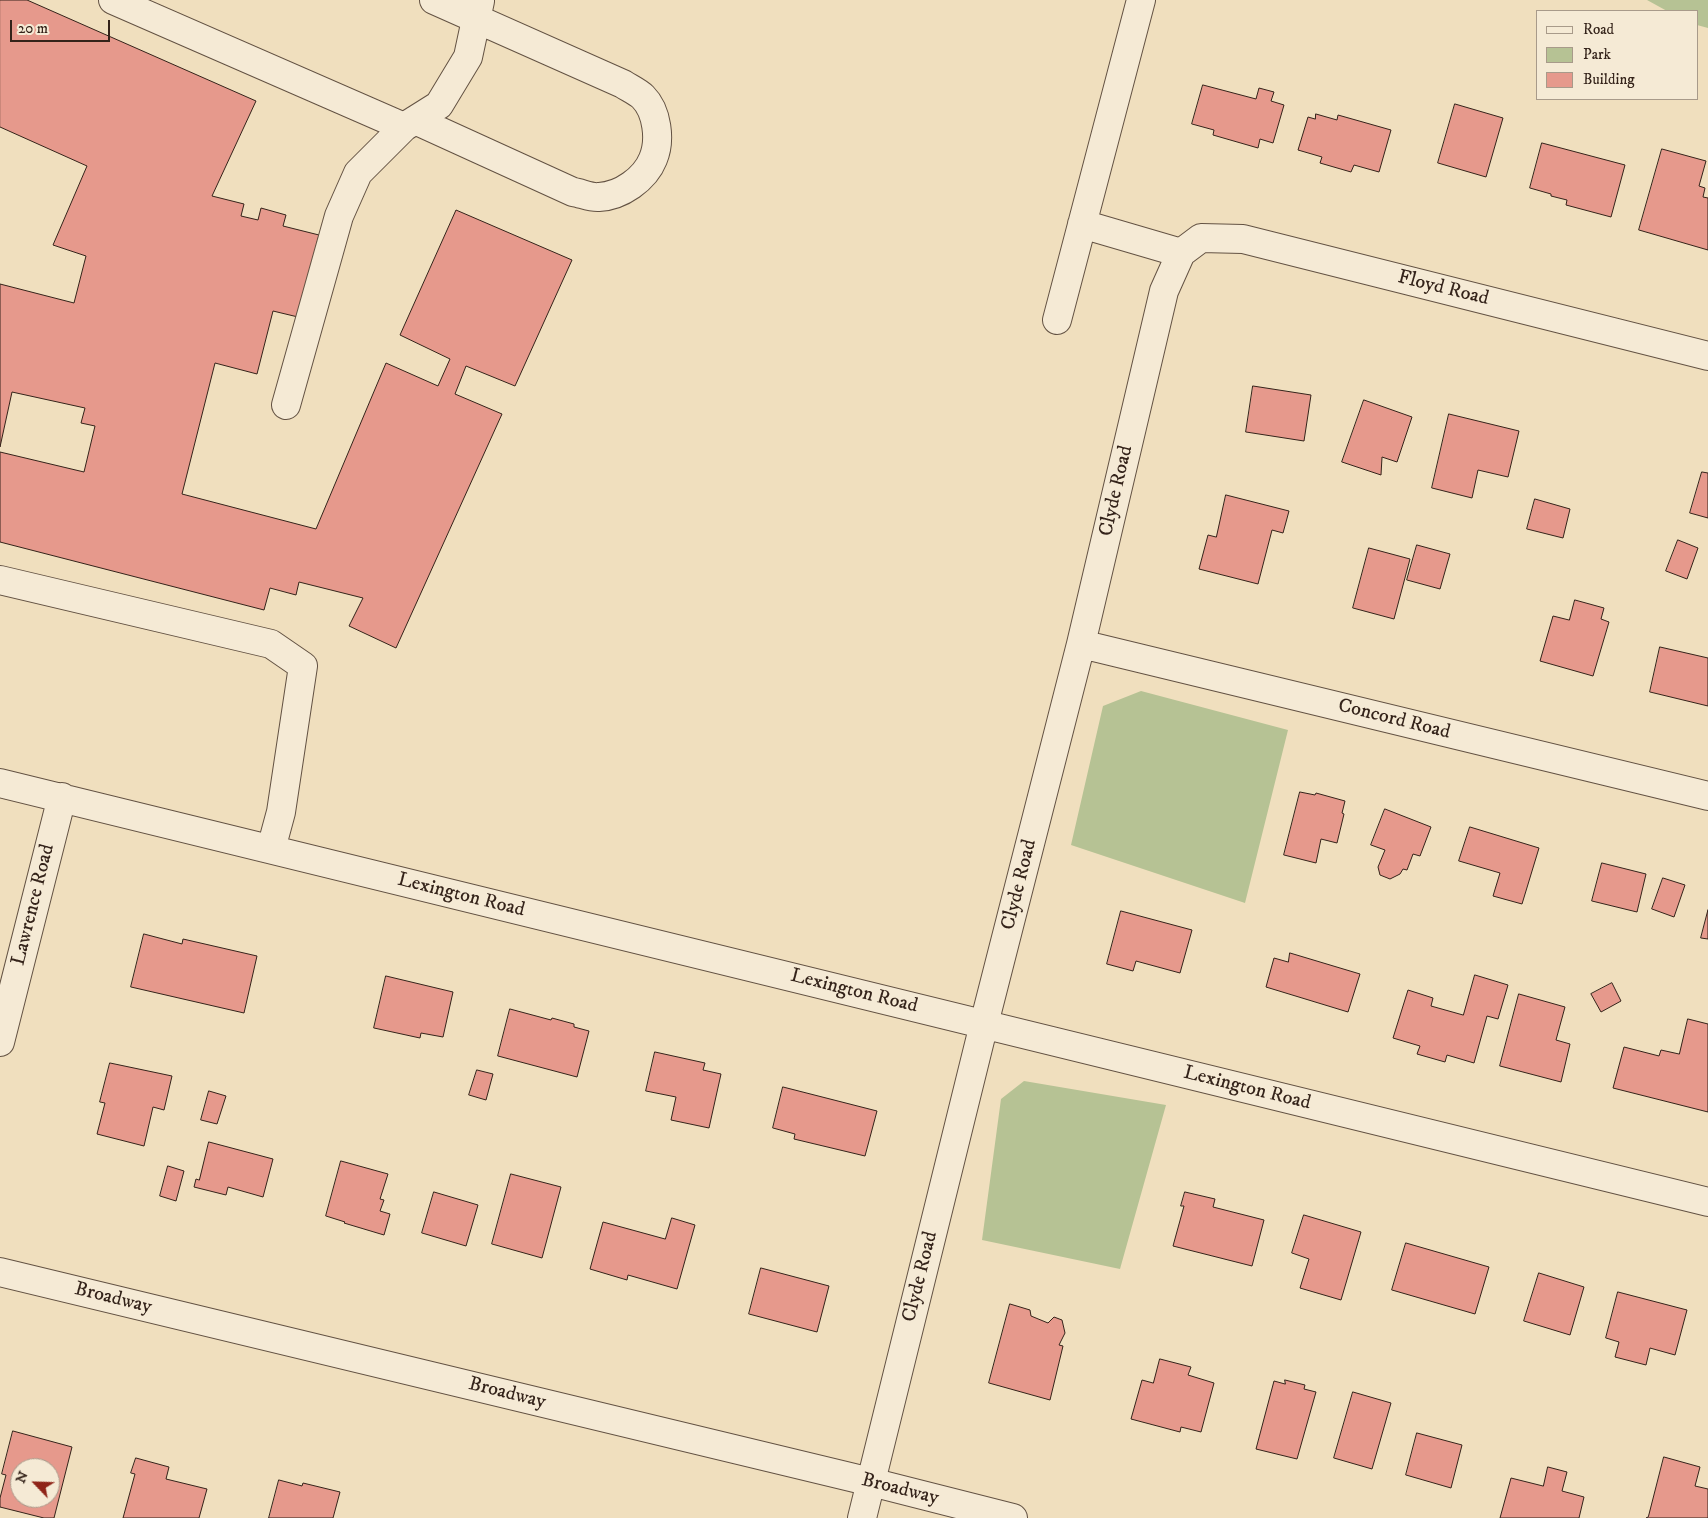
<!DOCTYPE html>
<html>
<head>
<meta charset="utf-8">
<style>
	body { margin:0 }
	#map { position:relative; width:1708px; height:1518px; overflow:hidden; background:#f0dfbe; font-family:"IM FELL DW Pica",serif }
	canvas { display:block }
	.legend { position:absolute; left:1536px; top:10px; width:162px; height:90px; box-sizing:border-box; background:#f5ead5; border:1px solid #a89a8a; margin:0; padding:6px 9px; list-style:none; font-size:15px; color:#34231a }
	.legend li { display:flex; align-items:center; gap:10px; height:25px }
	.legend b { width:25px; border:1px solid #a89a8a }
	.north { position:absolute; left:10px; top:1458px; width:50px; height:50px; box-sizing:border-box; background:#f5ead5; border:1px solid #a89a8a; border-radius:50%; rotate:294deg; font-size:14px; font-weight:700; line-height:20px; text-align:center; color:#34231a }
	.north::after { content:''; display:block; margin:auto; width:18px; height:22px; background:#8f2418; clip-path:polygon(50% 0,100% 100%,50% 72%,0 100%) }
	.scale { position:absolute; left:10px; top:20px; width:100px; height:22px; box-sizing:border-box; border:2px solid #34231a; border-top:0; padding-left:6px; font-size:15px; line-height:18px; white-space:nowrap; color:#34231a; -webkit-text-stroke:4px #f5ead5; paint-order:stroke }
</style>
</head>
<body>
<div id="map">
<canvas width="1708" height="1518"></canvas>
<ul class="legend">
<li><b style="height:6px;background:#f5ead5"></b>Road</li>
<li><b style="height:14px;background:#b6c294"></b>Park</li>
<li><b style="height:14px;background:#e6998c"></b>Building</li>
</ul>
<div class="north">N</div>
<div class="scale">20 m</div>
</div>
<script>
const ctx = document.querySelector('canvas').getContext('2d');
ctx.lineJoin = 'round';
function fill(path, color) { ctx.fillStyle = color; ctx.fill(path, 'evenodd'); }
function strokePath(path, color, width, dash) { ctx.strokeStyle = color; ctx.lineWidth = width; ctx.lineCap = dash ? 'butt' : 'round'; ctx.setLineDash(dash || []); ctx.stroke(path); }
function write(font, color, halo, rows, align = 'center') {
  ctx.font = font + ' "IM FELL DW Pica",serif'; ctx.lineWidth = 4.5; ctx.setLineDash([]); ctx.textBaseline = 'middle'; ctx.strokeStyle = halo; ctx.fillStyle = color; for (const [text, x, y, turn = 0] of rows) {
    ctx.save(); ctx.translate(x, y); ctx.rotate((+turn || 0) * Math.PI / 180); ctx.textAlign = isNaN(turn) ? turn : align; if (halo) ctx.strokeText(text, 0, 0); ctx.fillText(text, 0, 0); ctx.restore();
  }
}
fill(new Path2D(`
	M1647,0H1708V28L1697,25V11H1667Z
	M1141,691L1288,730L1245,903L1071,845L1103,706Z
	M1024,1081L1166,1105L1120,1269L982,1240L1001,1099Z`), '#b6c294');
const building = new Path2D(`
	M0,0H27L256,101L212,196L244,204L241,216L258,220L261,208L286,215L283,226L319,235L298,317L273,311L257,374L215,363L182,494L316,529L386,363L438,386L450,359L400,335L456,210L572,260L515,386L466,366L455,394L502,414L396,648L349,626L363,598L299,582L296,595L270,588L264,610L0,542V452L84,472L95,426L81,423L85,408L12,392L0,447V284L74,303L86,256L53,245L87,166L0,127Z
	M1203,85L1256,99L1259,88L1274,92L1271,101L1284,105L1273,143L1260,139L1258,148L1213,135L1214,130L1192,124Z
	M1455,104L1503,118L1486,177L1438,163Z
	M1316,114L1337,120L1338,115L1391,130L1379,172L1354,165L1351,172L1320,163L1322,157L1298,150L1308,117L1315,119Z
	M1542,143L1625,165L1611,217L1566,205L1567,200L1551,196V194L1530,188Z
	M1662,149L1706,161L1699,186L1705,188L1703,197L1708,198V250L1639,230Z
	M1253,386L1311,395L1304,441L1246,432Z
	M1364,400L1412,417L1397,462L1382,457L1381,475L1342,462Z
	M1449,414L1519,431L1508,477L1478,470L1472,498L1432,488Z
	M1702,472L1708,473V518L1690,513Z
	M1226,495L1289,511L1283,533L1272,530L1258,584L1199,569L1208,535L1216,537Z
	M1535,499L1570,509L1563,538L1527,529Z
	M1678,540L1698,548L1687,579L1666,571Z
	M1417,545L1450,554L1440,589L1407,580Z
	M1369,548L1410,559L1394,619L1353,608Z
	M1575,600L1604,608L1601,619L1609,622L1593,676L1540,661L1553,616L1569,620Z
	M1660,647L1708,658V706L1650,692Z
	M1300,792L1315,795L1316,793L1345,801L1342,813L1344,814L1337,843L1321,839L1316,863L1284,855Z
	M1385,809L1431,827L1420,856L1413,854L1407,870L1403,869L1400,874L1390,879L1380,875L1378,867L1385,850L1371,845Z
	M1470,827L1539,848L1522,904L1493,896L1500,873L1459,861Z
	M1602,863L1646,874L1637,912L1592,901Z
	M1663,878L1685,885L1674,917L1652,909Z
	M1708,910V939L1701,938Z
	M1121,911L1192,930L1180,973L1136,961L1133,971L1107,964Z
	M144,934L182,944L183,939L257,956L244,1013L131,987Z
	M1290,953L1360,974L1348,1012L1266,987L1274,958L1288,962Z
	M1475,975L1508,985L1498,1019L1487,1016L1474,1063L1447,1055L1445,1062L1417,1054L1420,1046L1393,1038L1408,990L1433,998L1431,1006L1463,1015Z
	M386,976L453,992L443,1037L421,1033L420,1038L374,1028Z
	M1612,983L1621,1001L1601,1012L1591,994Z
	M1519,994L1565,1007L1556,1040L1570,1044L1561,1082L1500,1066Z
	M510,1009L551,1020L552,1018L574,1024V1027L589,1031L577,1077L498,1056Z
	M1688,1019L1708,1024V1112L1613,1088L1624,1047L1659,1056L1661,1050L1679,1054Z
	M655,1052L705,1063L703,1070L721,1074L709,1128L671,1120L676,1097L646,1091Z
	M110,1063L172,1076L164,1110L153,1107L144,1146L97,1134L105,1103L100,1102Z
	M477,1070L493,1074L486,1100L469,1095Z
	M783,1087L877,1111L865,1156L794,1139L795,1134L773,1128Z
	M209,1091L226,1096L217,1124L201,1120Z
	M209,1142L273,1159L263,1197L228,1187L226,1195L194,1187L196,1179L199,1180Z
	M341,1161L388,1174L380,1199L384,1200L380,1211L390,1214L384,1235L344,1223L345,1222L326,1216Z
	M168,1166L184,1171L176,1201L160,1196Z
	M511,1174L561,1187L542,1258L492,1244Z
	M434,1192L478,1205L466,1246L422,1233Z
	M1185,1192L1215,1199L1213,1207L1264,1220L1252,1266L1173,1246L1184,1206H1181Z
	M1304,1215L1361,1232L1341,1300L1300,1288L1309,1259L1292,1253Z
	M672,1218L695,1225L677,1289L628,1275L627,1280L590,1269L603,1222L665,1239Z
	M1406,1243L1489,1267L1475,1314L1392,1290Z
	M761,1268L829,1286L817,1332L749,1314Z
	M1539,1273L1584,1287L1570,1335L1524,1321Z
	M1618,1292L1687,1310L1675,1355L1650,1348L1646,1365L1615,1357L1619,1342L1606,1338Z
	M1010,1304L1030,1310L1031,1316L1048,1323L1054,1317L1062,1320L1065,1333L1059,1345L1063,1346L1050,1400L989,1383Z
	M1160,1359L1191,1367L1188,1375L1214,1383L1201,1432L1181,1427L1180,1432L1131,1419L1142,1380L1153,1383Z
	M1285,1380L1305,1385L1304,1389L1316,1392L1297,1459L1256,1449L1274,1381L1285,1384Z
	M1353,1392L1391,1403L1372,1469L1334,1458Z
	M13,1431L72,1447L54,1518H44L0,1507V1498L6,1475L2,1474ZM20,1468H50V1498H20Z
	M1417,1433L1462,1445L1451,1488L1406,1475Z
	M1664,1457L1700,1467L1695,1486L1708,1489V1518H1646L1648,1517Z
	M136,1458L169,1467L166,1479L207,1489L199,1518H123L135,1474L131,1473Z
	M1548,1467L1567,1472L1562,1491L1584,1497L1579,1518H1500L1511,1478L1543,1486Z
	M279,1480L302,1486L303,1483L340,1492L333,1518H269Z`);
fill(building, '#e6998c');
strokePath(building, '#34231a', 1);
const minor = new Path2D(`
	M113,0L404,127
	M415,120L573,192C581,193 591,198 599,197C621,196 645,179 653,159C661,140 657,111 643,97C638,92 629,88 623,84L434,0
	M1082,224L1181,253
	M1057,320L1141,0
	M286,405L339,216L358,173L404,127L439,105L468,57L480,1
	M0,580L271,644L303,666L281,812L271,849
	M1081,644L1708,796
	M0,783L1708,1202
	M0,1042L62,797
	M0,1272L871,1482L1013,1518
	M862,1518L984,1024L1081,644L1164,291L1181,253L1201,238L1243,239L1708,356`);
strokePath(minor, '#635243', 30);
strokePath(minor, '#f5ead5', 28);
write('20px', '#34231a', '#f5ead5', [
	["Floyd Road",1443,289,14],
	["Clyde Road",1117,491,-77],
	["Concord Road",1394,720,14],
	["Clyde Road",1020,885,-76],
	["Lexington Road",461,896,14],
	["Lawrence Road",34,905,-76],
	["Lexington Road",854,992,14],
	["Lexington Road",1247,1089,14],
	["Clyde Road",921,1277,-76],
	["Broadway",113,1299,14],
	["Broadway",507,1394,14],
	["Broadway",900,1490,14]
]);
</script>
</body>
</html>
